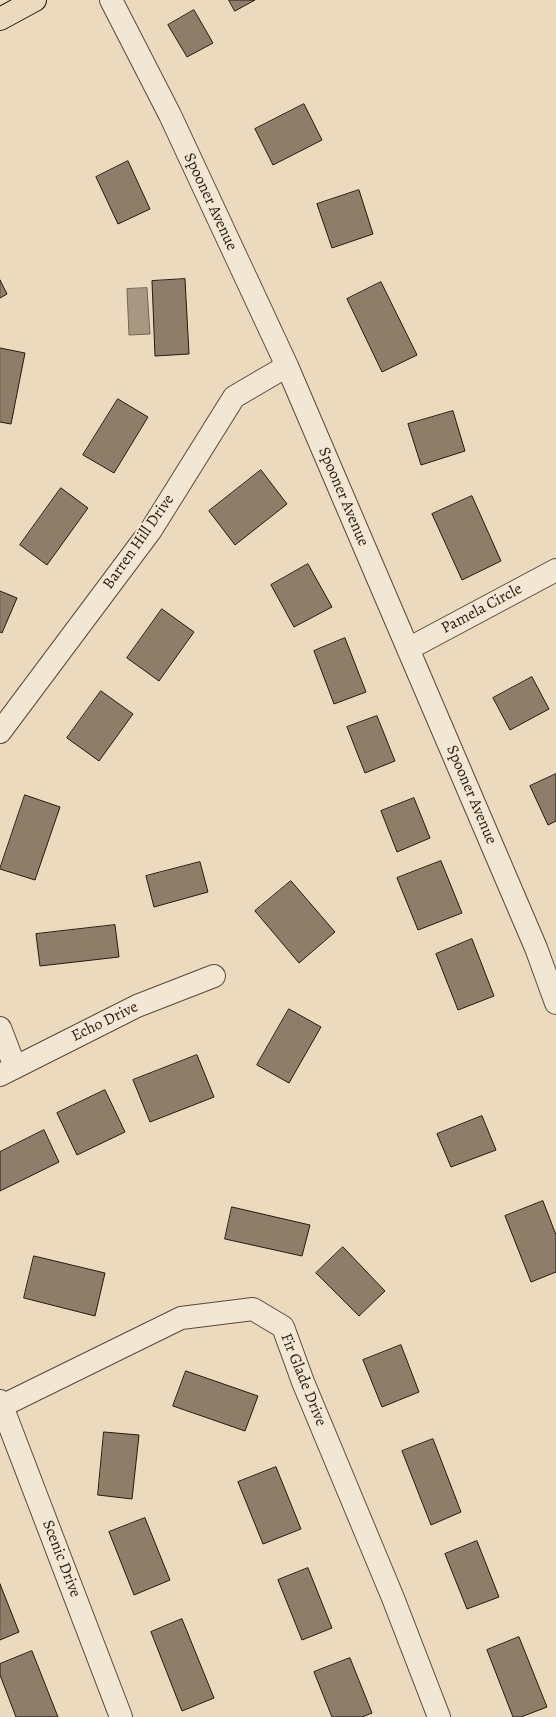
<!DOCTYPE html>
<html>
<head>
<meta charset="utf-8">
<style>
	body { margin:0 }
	canvas { display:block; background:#ebdabd }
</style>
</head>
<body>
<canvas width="556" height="1717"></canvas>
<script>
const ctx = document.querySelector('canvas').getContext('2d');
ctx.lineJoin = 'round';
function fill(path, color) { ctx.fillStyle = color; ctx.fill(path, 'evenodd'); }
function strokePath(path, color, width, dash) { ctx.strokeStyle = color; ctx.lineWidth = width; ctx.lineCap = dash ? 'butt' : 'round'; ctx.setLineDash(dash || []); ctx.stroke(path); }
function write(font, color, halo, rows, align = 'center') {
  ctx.font = font + ' Alegreya,serif'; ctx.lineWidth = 4; ctx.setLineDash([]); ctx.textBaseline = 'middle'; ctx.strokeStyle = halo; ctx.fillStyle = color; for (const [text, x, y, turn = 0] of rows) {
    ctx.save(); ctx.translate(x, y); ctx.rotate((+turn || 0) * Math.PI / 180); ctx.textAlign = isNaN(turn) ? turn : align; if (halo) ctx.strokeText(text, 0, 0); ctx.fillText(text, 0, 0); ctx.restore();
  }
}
const water = new Path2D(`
	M147,288L150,334L129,335L127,289Z`);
fill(water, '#a99881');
strokePath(water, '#766552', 1);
const building = new Path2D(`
	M229,0H255L235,11Z
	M194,10L213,43L187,57L168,25Z
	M304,104L322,140L273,165L255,129Z
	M128,161L150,209L118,224L96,177Z
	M359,190L373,234L332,248L317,204Z
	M185,279L189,354L155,356L152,281Z
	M0,280L7,294L0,298Z
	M381,282L417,355L382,372L347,299Z
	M0,348L25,353L11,424L0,422Z
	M118,399L148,417L114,473L83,455Z
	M453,411L465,451L421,465L408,424Z
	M261,470L287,504L235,545L209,511Z
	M61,488L88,508L47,565L20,545Z
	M472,496L501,561L462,580L432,514Z
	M308,564L332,607L294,627L271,585Z
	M0,591L17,598L2,633L0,632Z
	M162,609L194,632L159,681L127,658Z
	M345,638L366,692L334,704L314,651Z
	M532,677L549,709L510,730L493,698Z
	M101,691L133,714L99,761L67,738Z
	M377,716L395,761L365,773L347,727Z
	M556,774V821L548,825L530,786Z
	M25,795L60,807L35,880L0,869Z
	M414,798L430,838L397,852L381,811Z
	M441,861L462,913L418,930L397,878Z
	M200,862L208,892L154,907L146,876Z
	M291,881L335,932L299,963L255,911Z
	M115,925L119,957L40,966L36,934Z
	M472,939L494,996L458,1010L436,954Z
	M289,1009L321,1027L289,1083L257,1065Z
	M197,1055L214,1097L150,1122L133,1080Z
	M105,1090L125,1132L77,1155L57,1113Z
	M482,1116L496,1150L451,1167L437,1134Z
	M44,1130L59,1162L0,1191V1152Z
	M543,1201L556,1235V1272L531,1282L505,1216Z
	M232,1207L310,1225L302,1256L225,1239Z
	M343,1247L385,1291L359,1316L316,1273Z
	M34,1256L105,1273L95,1316L24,1298Z
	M401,1345L419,1392L382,1407L363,1360Z
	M186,1371L258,1396L245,1431L173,1406Z
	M104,1432L139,1435L132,1499L98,1495Z
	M433,1439L461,1512L431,1525L402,1451Z
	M276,1467L301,1529L263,1544L238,1482Z
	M145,1518L170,1580L134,1595L109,1532Z
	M477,1541L499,1597L467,1609L445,1554Z
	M308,1568L332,1628L302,1640L278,1580Z
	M0,1584L19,1632L0,1640Z
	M182,1619L214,1698L182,1711L151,1632Z
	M519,1637L547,1707L521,1717H513L487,1650Z
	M32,1651L58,1717H16L0,1675V1664Z
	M350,1658L372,1713L362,1717H332L314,1672Z`);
fill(building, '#8e7d68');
strokePath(building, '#29190c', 1);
const street = new Path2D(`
	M111,0L170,115L287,366L536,948L556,1003
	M408,649L556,570
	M0,732L151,530L234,397L287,366
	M0,1028L15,1067
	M0,1075L137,1006L214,976
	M0,1401L121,1717
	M2,1406L181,1318L253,1309L283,1327L303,1382L393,1598L439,1717`);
const primary = new Path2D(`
	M0,19L35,0`);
strokePath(street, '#5a4938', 24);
strokePath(primary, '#29190c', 24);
strokePath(street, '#f2e7d4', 22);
strokePath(primary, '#ebdabd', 22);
write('16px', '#29190c', '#f2e7d4', [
	["Spooner Avenue",210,202,65],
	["Spooner Avenue",343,497,67],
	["Barren Hill Drive",139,542,-55],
	["Pamela Circle",482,609,-28],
	["Spooner Avenue",471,795,67],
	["Echo Drive",105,1022,-26],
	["Fir Glade Drive",303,1380,68],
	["Scenic Drive",61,1559,69]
]);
</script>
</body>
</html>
